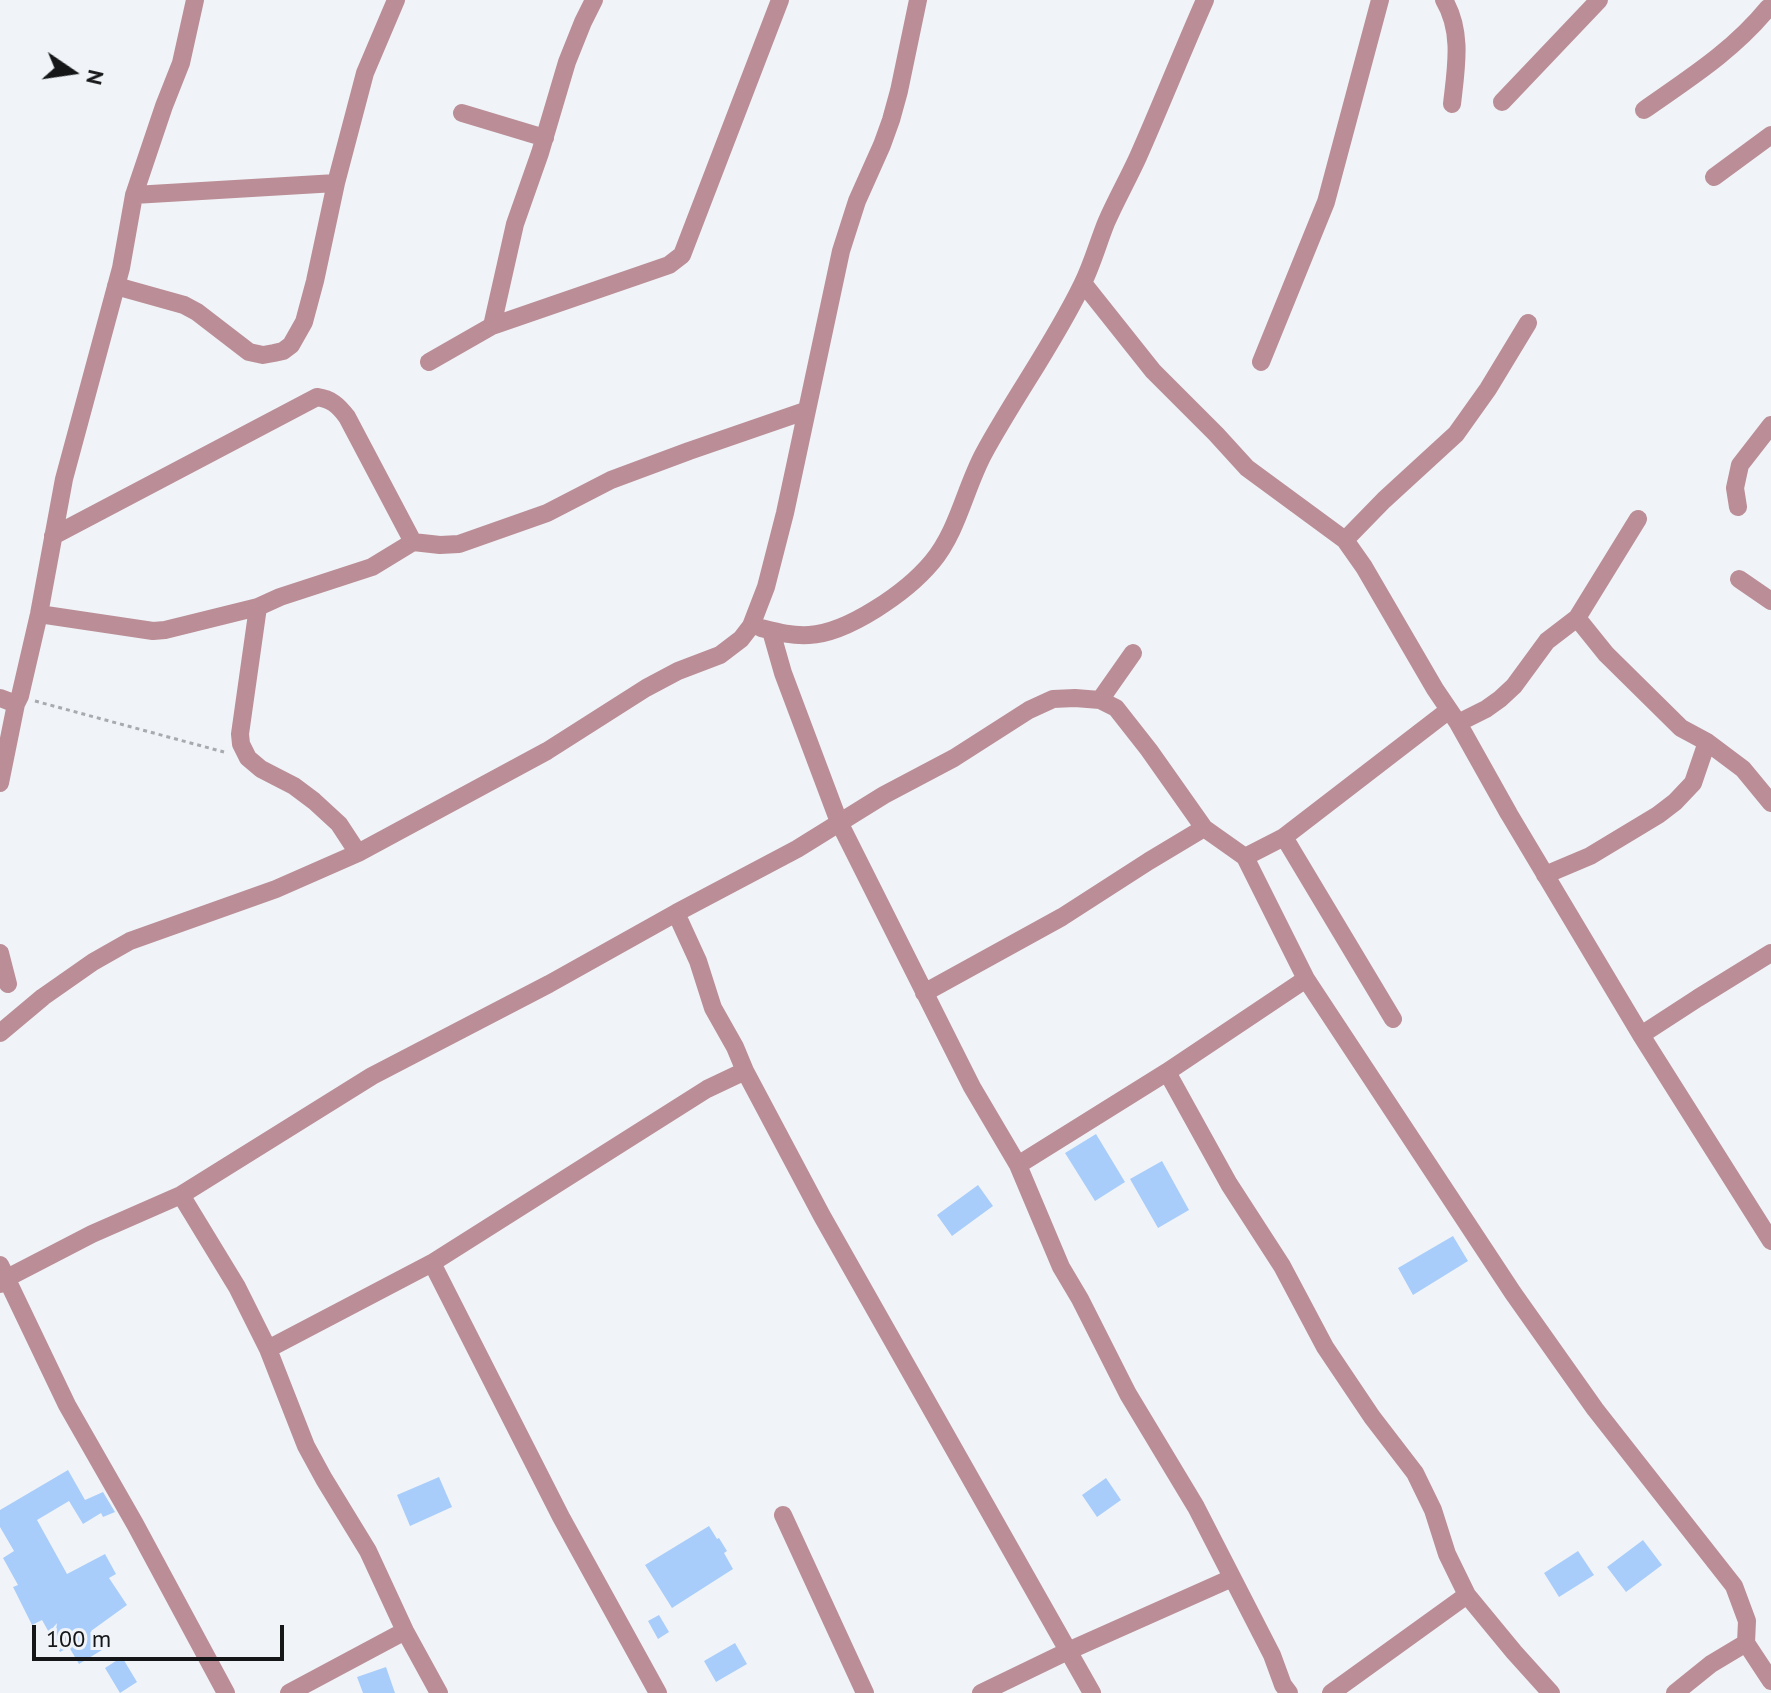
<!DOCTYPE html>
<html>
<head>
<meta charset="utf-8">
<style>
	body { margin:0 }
	#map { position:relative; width:1771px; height:1693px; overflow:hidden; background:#f0f4f8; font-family:"PT Sans",sans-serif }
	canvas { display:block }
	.north { position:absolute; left:32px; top:32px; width:80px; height:80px; -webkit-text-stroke:6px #f0f4f8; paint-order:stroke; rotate:103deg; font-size:22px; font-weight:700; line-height:32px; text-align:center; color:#151618 }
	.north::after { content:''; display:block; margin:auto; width:28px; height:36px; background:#151618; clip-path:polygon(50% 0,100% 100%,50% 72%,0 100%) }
	.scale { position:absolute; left:32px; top:1625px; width:252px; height:36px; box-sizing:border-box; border:4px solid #151618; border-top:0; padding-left:10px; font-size:24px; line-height:28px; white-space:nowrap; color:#151618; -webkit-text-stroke:6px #f0f4f8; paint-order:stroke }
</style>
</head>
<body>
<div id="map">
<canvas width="1771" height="1693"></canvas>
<div class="north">N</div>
<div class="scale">100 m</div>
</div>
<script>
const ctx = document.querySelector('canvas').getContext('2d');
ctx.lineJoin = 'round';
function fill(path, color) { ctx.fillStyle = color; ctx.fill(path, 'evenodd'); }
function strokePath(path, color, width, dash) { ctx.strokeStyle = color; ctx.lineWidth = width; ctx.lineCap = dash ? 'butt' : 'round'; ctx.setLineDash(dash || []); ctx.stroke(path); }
fill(new Path2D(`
	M1096,1134L1125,1182L1095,1201L1065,1153Z
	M1162,1161L1189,1210L1158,1228L1130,1179Z
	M978,1185L993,1206L952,1236L937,1215Z
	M1453,1236L1468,1261L1413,1295L1398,1268Z
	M68,1470L85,1500L103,1492L115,1512L103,1517L101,1513L83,1524L69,1501L37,1520L67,1574L105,1554L116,1574L109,1578L127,1605L91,1631L102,1650L79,1664L69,1647L60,1652L42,1620L32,1625L13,1587L18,1585L3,1558L14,1551L0,1527V1510Z
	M439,1477L452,1507L410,1526L397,1495Z
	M1106,1478L1121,1500L1097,1517L1082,1495Z
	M709,1526L717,1539L719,1538L727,1551L724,1553L733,1569L672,1608L645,1565Z
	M1643,1540L1662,1565L1626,1592L1607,1567Z
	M1578,1551L1594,1575L1559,1597L1544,1573Z
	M659,1615L669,1632L658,1639L648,1621Z
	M735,1643L747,1664L716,1682L704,1661Z
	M122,1657L137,1682L120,1693L105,1668Z
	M386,1667L395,1693H363L357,1677Z`), '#a9cdfa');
strokePath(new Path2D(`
	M35,701L224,752`), '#a7aaae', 3, [4, 4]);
strokePath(new Path2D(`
	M1444,0C1463,32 1456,68 1452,104
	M1502,102L1599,0
	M1644,110C1688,79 1733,51 1768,8
	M462,113L545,138
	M1714,177L1771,135
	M134,195L336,183
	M1083,283L1153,371L1216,434L1247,468L1345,540L1364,567L1435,689L1458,723L1509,814L1641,1035L1771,1241
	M116,286L184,305L197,312L249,352L263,355L274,353L283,351L291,345L304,322L315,281L336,183L365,73L396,0
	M492,326L515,224L540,153L567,62L583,22L594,0
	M429,362L492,326L669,265L682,255L780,0
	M1261,362L1326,202L1380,0
	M1738,507L1735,488L1740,465L1771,425
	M53,536L317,397C331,399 338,405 347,417L413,542
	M1345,540L1384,500L1456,434L1488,389L1528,323
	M1739,579L1771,601
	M39,614L153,631L165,630L258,607
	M1577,618L1606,654L1681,728L1707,742L1743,769L1771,803
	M761,628C777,632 792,636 809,635C848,633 907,592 932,562C958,531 965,488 984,453C1015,396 1054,343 1082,285C1092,265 1098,243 1106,223C1116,200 1128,179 1138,157C1161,105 1182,52 1205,0
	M771,631L783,673L839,822L972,1087L1018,1165L1061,1267L1080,1299L1128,1394L1196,1507L1272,1655L1283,1685L1289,1693
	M0,698L16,704L20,696L39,614L64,479L121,268L134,195L164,106L181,63L195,0
	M1100,700L1133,653
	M1458,723L1486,709L1500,699L1514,686L1547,641L1577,618L1638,519
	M0,783L16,704
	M1284,837L1393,1019
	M358,853L339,824L314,801L294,786L261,769L248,758L241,744L240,734L258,607L280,597L372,567L413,542L440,545L459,544L547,513L611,480L689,451L805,411
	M1245,857L1284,837L1449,710
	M1545,875L1590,856L1658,815L1675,802L1693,783L1707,742
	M0,953L8,984
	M924,993L1062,917L1149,861L1204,828
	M0,1033L43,997L93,962L130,941L276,889L358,853L547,751L646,688L678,671L720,655L741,639L751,626L766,587L785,513L841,251L857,201L882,145L891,120L899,91L918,0
	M1641,1035L1698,998L1771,953
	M745,1071L822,1216L1092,1693
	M1167,1072L1229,1184L1282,1266L1325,1347L1372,1417L1415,1473L1433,1510L1447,1554L1467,1595L1514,1652L1551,1693
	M1018,1165L1167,1072L1306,979
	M181,1195L237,1287L268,1349L306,1446L324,1479L368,1551L405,1631L439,1693
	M432,1263L561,1517L658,1693
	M0,1265L67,1405L135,1524L226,1693
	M0,1284L7,1278L92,1234L181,1195L372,1076L549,984L676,913L797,849L884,795L954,758L1029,710L1053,699L1075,698L1100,700L1116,708L1149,750L1204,828L1245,857L1306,979L1513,1293L1595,1409L1734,1586L1747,1621L1746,1643L1771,1681
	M268,1349L432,1263L707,1089L745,1071L735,1047L713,1008L698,961L676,913
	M783,1515L865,1693
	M289,1693L405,1631
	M981,1693L1068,1651L1232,1578
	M1331,1693L1467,1595
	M1675,1693L1711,1664L1746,1643`), '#bb8e97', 18);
</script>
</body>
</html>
